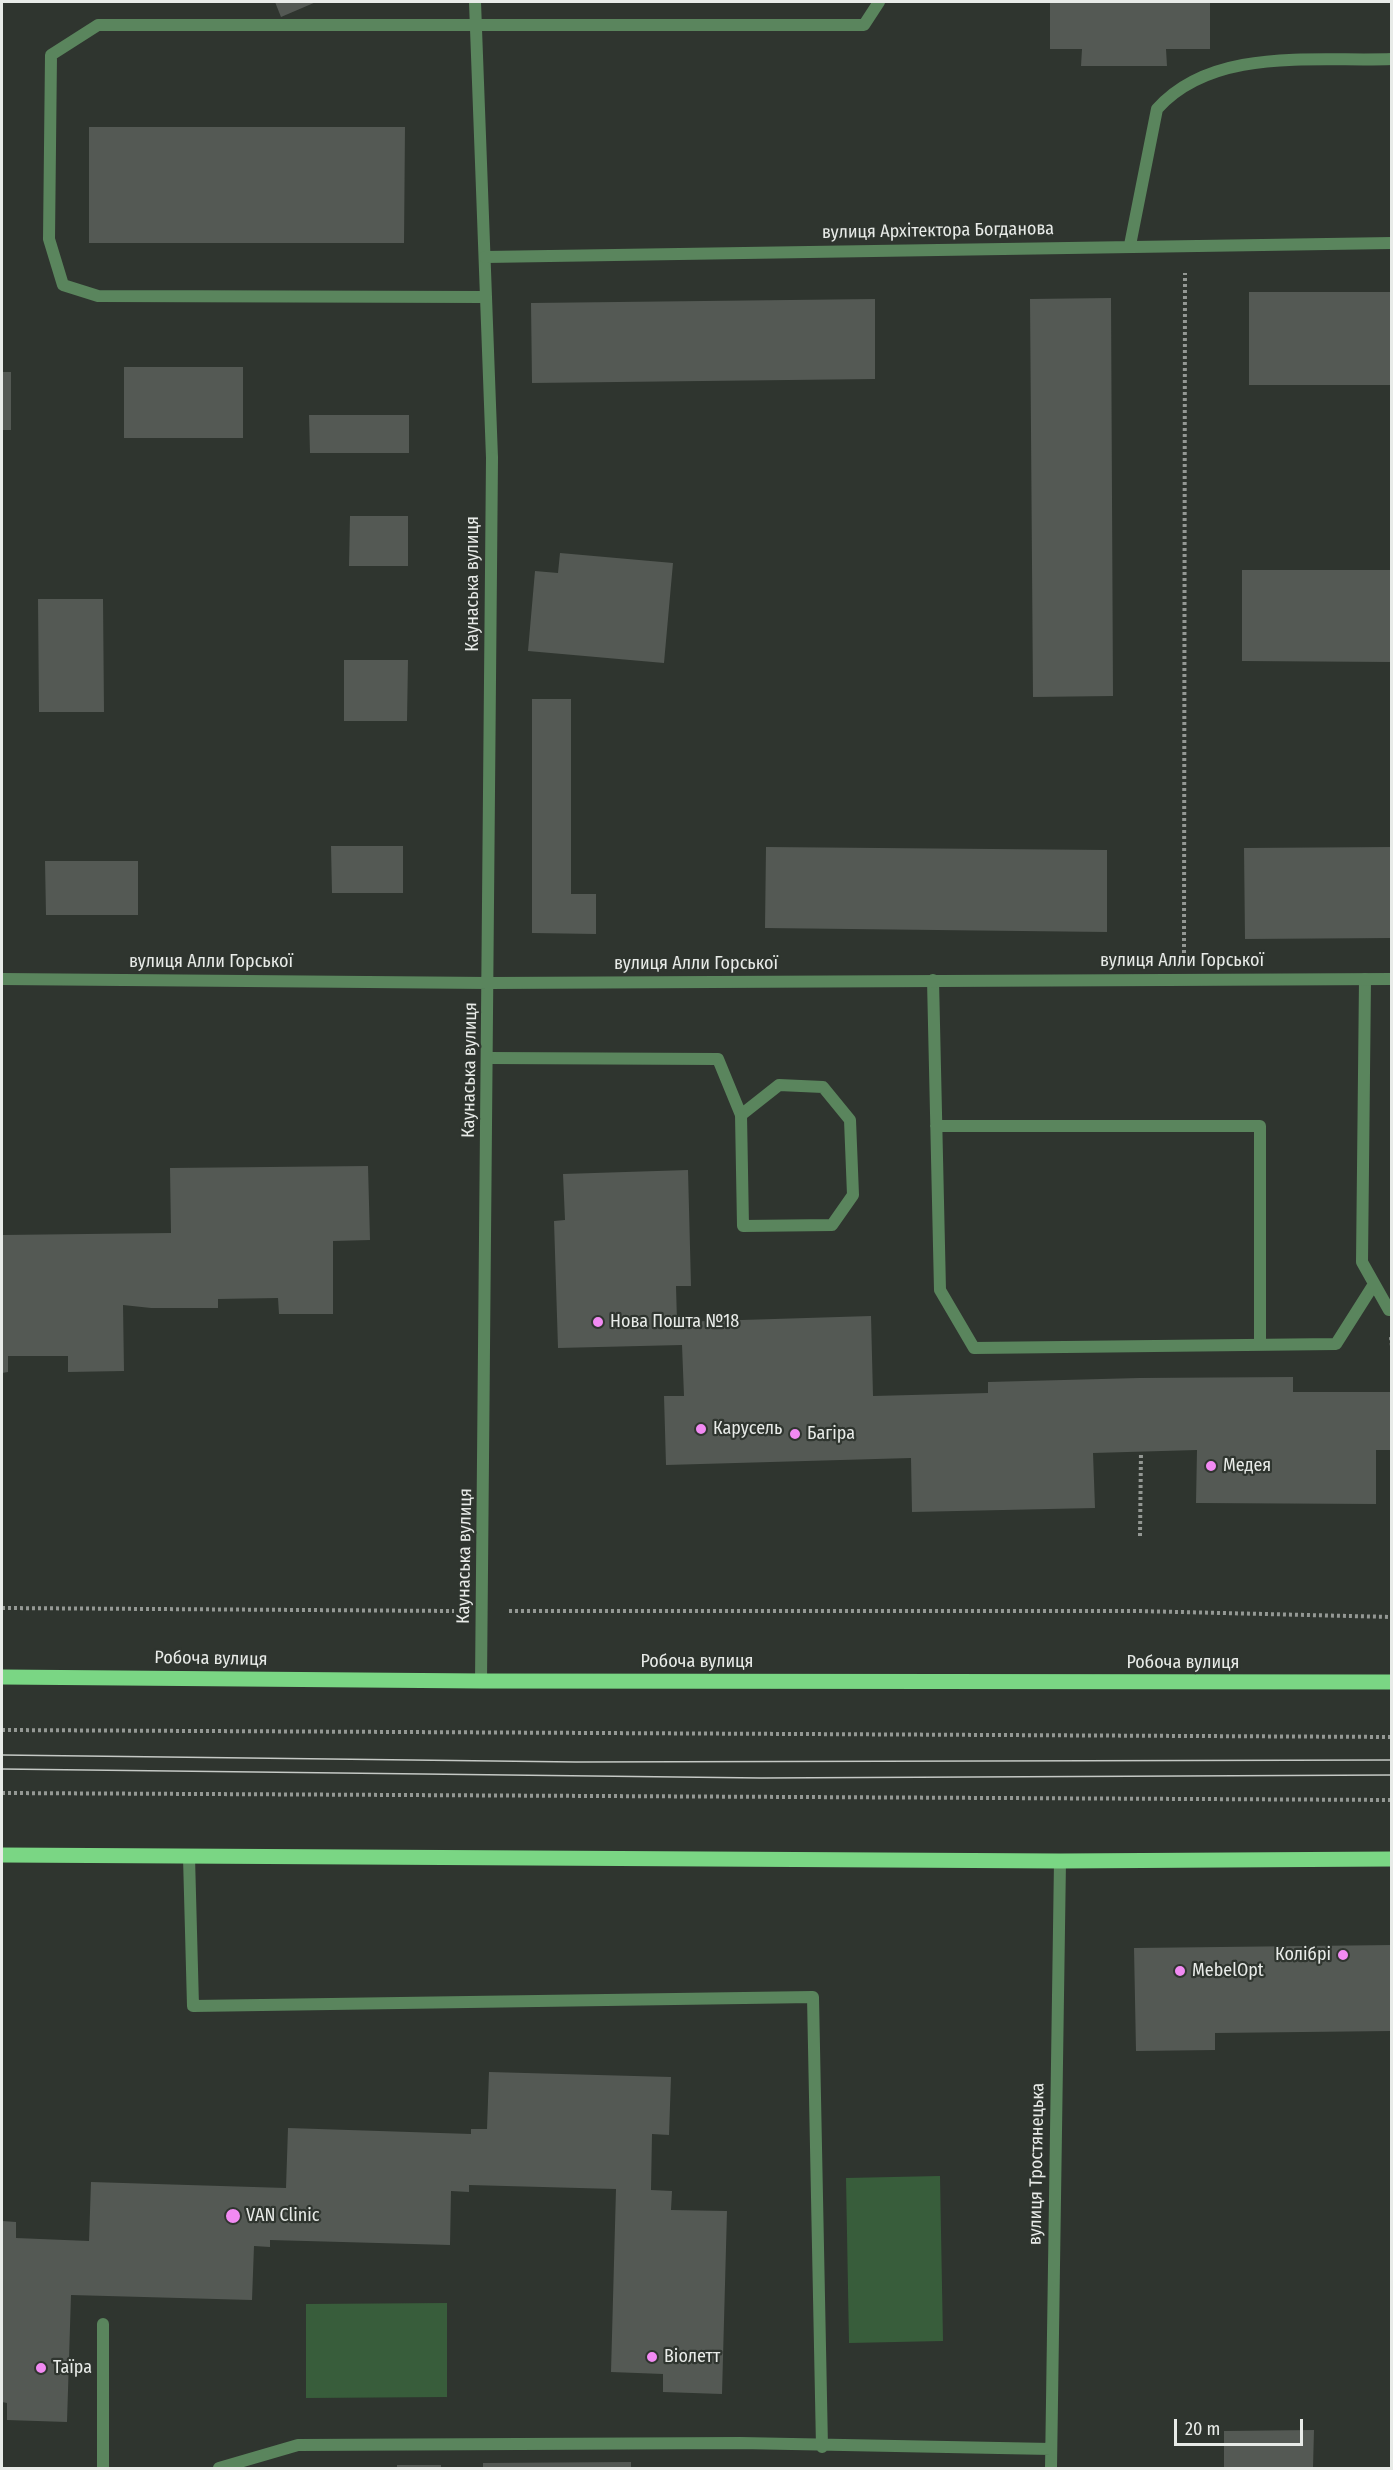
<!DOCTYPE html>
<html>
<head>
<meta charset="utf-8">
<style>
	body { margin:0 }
	#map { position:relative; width:1393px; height:2470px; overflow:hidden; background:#2f352f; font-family:"Fira Sans Condensed",sans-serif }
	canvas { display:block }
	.frame { position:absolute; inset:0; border:3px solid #e8ebe8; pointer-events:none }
	.scale { position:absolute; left:1174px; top:2419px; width:129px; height:27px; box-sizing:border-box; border:3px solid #e8ebe8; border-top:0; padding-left:8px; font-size:18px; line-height:21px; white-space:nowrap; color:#e8ebe8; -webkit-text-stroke:4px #2f352f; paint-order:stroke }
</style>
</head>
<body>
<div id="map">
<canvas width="1393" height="2470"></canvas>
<div class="frame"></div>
<div class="scale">20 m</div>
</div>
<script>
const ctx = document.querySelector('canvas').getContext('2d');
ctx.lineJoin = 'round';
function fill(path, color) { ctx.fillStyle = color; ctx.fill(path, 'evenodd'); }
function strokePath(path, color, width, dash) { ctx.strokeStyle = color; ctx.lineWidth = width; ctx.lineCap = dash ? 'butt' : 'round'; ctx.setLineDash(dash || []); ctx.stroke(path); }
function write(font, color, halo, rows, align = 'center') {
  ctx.font = font + ' "Fira Sans Condensed",sans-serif'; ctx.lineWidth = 4.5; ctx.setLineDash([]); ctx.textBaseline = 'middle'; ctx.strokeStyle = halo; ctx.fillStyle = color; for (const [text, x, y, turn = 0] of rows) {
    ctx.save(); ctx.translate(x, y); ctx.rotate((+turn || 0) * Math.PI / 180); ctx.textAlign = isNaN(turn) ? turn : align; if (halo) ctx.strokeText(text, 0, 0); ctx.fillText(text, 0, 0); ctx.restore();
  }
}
fill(new Path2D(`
	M940,2176L943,2341L849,2343L846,2178Z
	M447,2303V2397L306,2398V2304Z`), '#385d3b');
fill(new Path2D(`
	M275,2H316L281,17Z
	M1050,2H1210V49H1166L1167,66H1081L1082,49H1050Z
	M89,127H405L404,243H89Z
	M1249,292H1392V385H1249Z
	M1111,298L1113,696L1033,697L1030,299Z
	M875,299V379L532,383L531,303Z
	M124,367H243V438H124Z
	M2,372H11V430H2Z
	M309,415H409V453H310Z
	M350,516H408V566H349Z
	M560,553L673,563L664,663L528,651L535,571L558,573Z
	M1242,570H1392V662L1242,661Z
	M38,599H103L104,712H39Z
	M344,660H408L407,721H344Z
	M532,699H571V894H596V934L532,933Z
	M331,846H403V893H332Z
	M766,847L1107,850V932L765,928Z
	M1392,847V938L1245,939L1244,848Z
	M45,861H138V915H46Z
	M368,1166L370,1240L333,1241V1314H279L278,1298L218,1299V1308H151L123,1305L124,1371L68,1372V1356H8V1372L2,1373V1235L171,1233L170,1168Z
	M688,1170L691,1286H676L677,1322L871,1316L873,1396L988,1393V1382L1139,1378L1293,1377V1392H1392V1450H1376V1504L1196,1503L1197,1450L1093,1453L1095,1508L912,1512L911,1458L666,1465L664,1396H684L682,1345L558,1348L554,1221L565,1220L563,1174Z
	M1392,1945V2031L1215,2033V2050L1136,2051L1134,1948Z
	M489,2072L671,2077L669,2135L652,2134L651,2190L672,2191L671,2210L727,2211L722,2394L663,2392V2374L611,2372L616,2189L469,2185V2192L451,2191L450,2245L270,2240V2247L254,2246L252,2300L71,2295L67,2422L7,2420V2403L2,2402V2221L16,2222V2238L89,2241L91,2182L286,2188L288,2128L471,2134V2129H487Z
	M1314,2430L1313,2468H1224V2431Z
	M631,2462V2468H483V2463Z
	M397,2465H441V2468H397Z`), '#545954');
strokePath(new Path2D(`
	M1184,953L1185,273
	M1391,1337L1392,1346
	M1140,1536L1141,1452
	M2,1608L454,1611
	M509,1611H1137L1392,1617
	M2,1730L1392,1737
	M2,1793L1392,1800`), '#949894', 4, [3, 3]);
strokePath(new Path2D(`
	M475,2L492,458
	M486,297L98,296L63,285L49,239L51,55L98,25H864L879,2
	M1365,979L1362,1262L1389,1310H1392
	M933,980L940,1290L974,1348L1336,1344L1374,1284
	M488,1058L718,1059L741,1115L743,1226L832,1225L853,1195L850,1120L823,1087L779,1085L741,1115
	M936,1126H1260V1345
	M189,1857L193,2006L813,1997L822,2447
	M103,2468V2324
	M219,2468L298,2445L740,2443L1051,2449
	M1051,2468L1060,1861`), '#5a855d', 12);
strokePath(new Path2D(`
	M1130,245L1157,109C1213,46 1316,62 1392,59
	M485,257L1392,243
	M2,979L489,983L1392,979
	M481,1681L492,458`), '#5a855d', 12);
strokePath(new Path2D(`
	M2,1677L481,1681L1392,1682
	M2,1855L1060,1861L1392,1859`), '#7ad684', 15);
strokePath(new Path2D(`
	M2,1755L576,1762L1392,1760
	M2,1769L761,1778L1392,1775`), '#c5c9c5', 1.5);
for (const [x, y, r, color] of [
	[598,1322,6,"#f28af3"],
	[701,1429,6,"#f28af3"],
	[795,1434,6,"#f28af3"],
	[1211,1466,6,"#f28af3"],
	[1343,1955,6,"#f28af3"],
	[1180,1971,6,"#f28af3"],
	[233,2216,8,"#f28af3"],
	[652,2357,6,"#f28af3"],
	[41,2368,6,"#f28af3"]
]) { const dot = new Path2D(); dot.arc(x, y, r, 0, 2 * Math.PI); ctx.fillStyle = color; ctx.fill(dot); strokePath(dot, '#2f352f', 2); }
write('18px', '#e8ebe8', '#2f352f', [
	["вулиця Архітектора Богданова",938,231,-1],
	["Каунаська вулиця",473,584,-90],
	["вулиця Алли Горської",1182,961],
	["вулиця Алли Горської",211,962],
	["вулиця Алли Горської",696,964],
	["Каунаська вулиця",470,1070,-89],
	["Каунаська вулиця",465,1556,-89],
	["Робоча вулиця",211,1659,1],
	["Робоча вулиця",697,1662],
	["Робоча вулиця",1183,1663],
	["вулиця Тростянецька",1037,2164,-89]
]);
write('18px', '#e8ebe8', '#2f352f', [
	["Нова Пошта №18",610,1322],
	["Карусель",713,1429],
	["Багіра",807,1434],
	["Медея",1223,1466],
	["Колібрі",1331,1955,"right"],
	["MebelOpt",1192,1971],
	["VAN Clinic",246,2216],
	["Віолетт",664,2357],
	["Таїра",53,2368]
], 'left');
</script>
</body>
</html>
